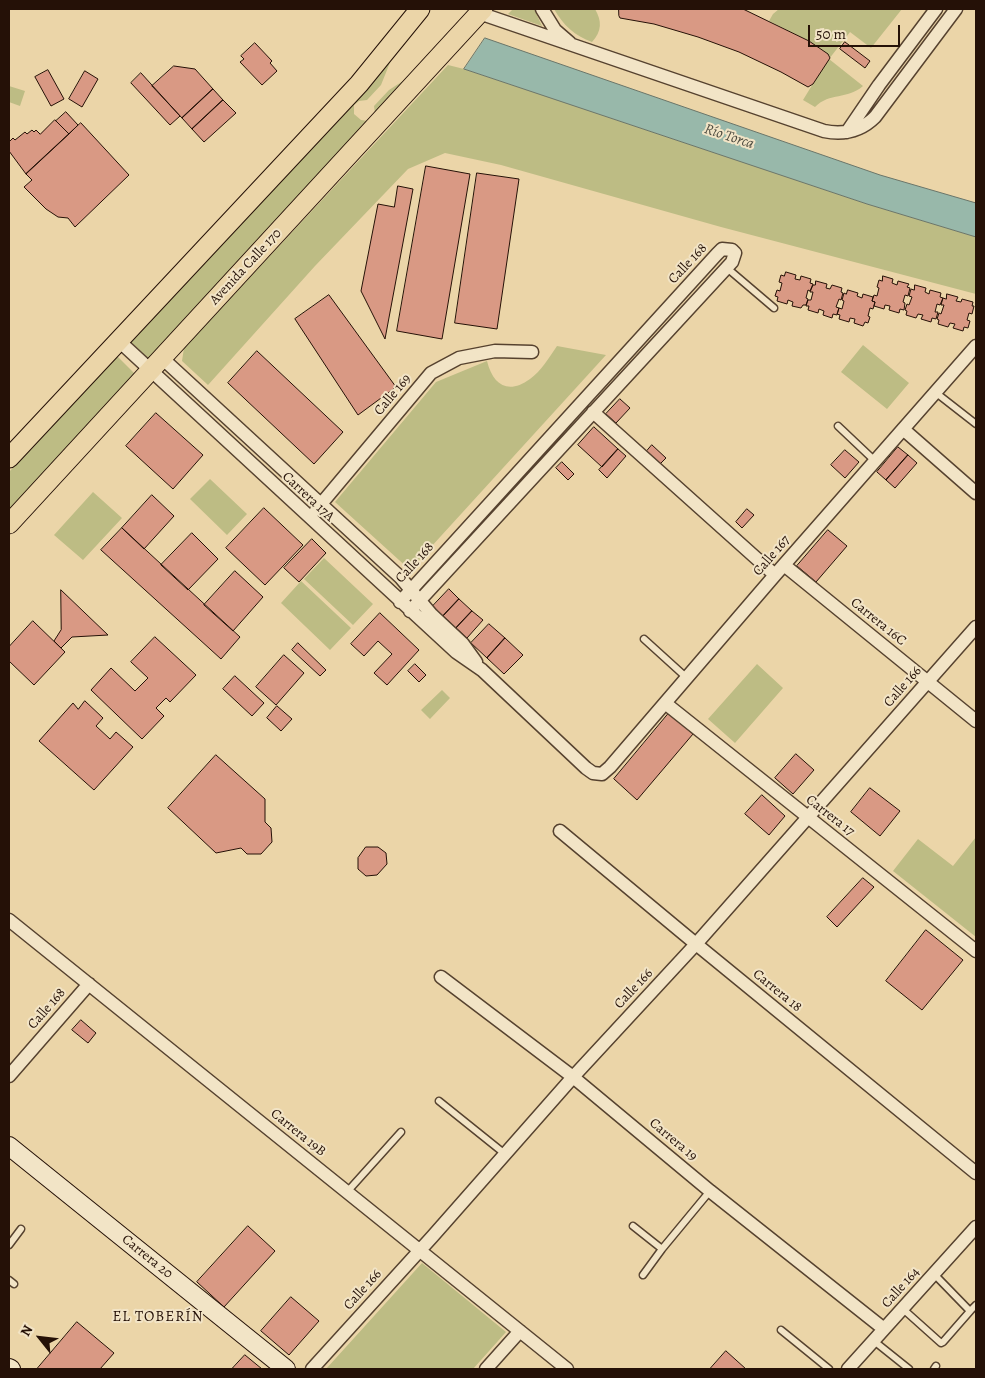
<!DOCTYPE html>
<html>
<head>
<meta charset="utf-8">
<style>
	body { margin:0 }
	#map { position:relative; width:985px; height:1378px; overflow:hidden; background:#ebd5a8; font-family:Alegreya,serif }
	canvas { display:block }
	.frame { position:absolute; inset:0; border:10px solid #251107; pointer-events:none }
	.north { position:absolute; left:15px; top:1313px; width:50px; height:50px; -webkit-text-stroke:4px #f2e4c6; paint-order:stroke; rotate:299deg; font-size:14px; font-weight:700; line-height:20px; text-align:center; color:#251107 }
	.north::after { content:''; display:block; margin:auto; width:18px; height:22px; background:#251107; clip-path:polygon(50% 0,100% 100%,50% 72%,0 100%) }
	.scale { position:absolute; left:808px; top:25px; width:92px; height:22px; box-sizing:border-box; border:2px solid #251107; border-top:0; padding-left:6px; font-size:15px; line-height:18px; white-space:nowrap; color:#251107; -webkit-text-stroke:4px #f2e4c6; paint-order:stroke }
</style>
</head>
<body>
<div id="map">
<canvas width="985" height="1378"></canvas>
<div class="frame"></div>
<div class="north">N</div>
<div class="scale">50 m</div>
</div>
<script>
const ctx = document.querySelector('canvas').getContext('2d');
ctx.lineJoin = 'round';
function fill(path, color) { ctx.fillStyle = color; ctx.fill(path, 'evenodd'); }
function strokePath(path, color, width, dash) { ctx.strokeStyle = color; ctx.lineWidth = width; ctx.lineCap = dash ? 'butt' : 'round'; ctx.setLineDash(dash || []); ctx.stroke(path); }
function write(font, color, halo, rows, align = 'center') {
  ctx.font = font + ' Alegreya,serif'; ctx.lineWidth = 4; ctx.setLineDash([]); ctx.textBaseline = 'middle'; ctx.strokeStyle = halo; ctx.fillStyle = color; for (const [text, x, y, turn = 0] of rows) {
    ctx.save(); ctx.translate(x, y); ctx.rotate((+turn || 0) * Math.PI / 180); ctx.textAlign = isNaN(turn) ? turn : align; if (halo) ctx.strokeText(text, 0, 0); ctx.fillText(text, 0, 0); ctx.restore();
  }
}
fill(new Path2D(`
	M513,9H534L542,26L508,14Z
	M554,9H595C602,21 602,31 592,42C575,36 563,25 554,9Z
	M779,9H902L871,48L850,32L829,59L863,86C847,100 830,92 815,107L803,100L830,56L809,41L769,21L773,14Z
	M391,60L381,85L367,100L359,101L354,105V114L361,120L368,121L375,113L374,106L389,90L409,77L149,359L131,342V338L270,190L335,123Z
	M448,65L464,69L867,204L976,237V294L721,227L501,165L445,153L408,169L315,266L208,385L182,361L184,348Z
	M9,86L25,91L20,106L9,102Z
	M863,345L909,383L887,409L841,372Z
	M557,346L606,355L410,570L335,502L436,382L487,361C493,385 508,395 530,379C541,371 549,358 557,346Z
	M114,357H118L135,374L9,515V472Z
	M210,479L247,514L227,535L190,499Z
	M93,492L122,518L83,560L54,535Z
	M324,558L373,604L353,625L304,579Z
	M301,581L351,628L330,650L281,603Z
	M757,664L783,688L735,743L708,719Z
	M442,690L450,698L430,719L421,710Z
	M976,837V937L893,871L918,839L953,866Z
	M422,1263L506,1332L473,1369H326Z`), '#bdbc84');
const water = new Path2D(`
	M485,38L880,175L976,203V237L867,204L464,69Z`);
fill(water, '#98b8aa');
strokePath(water, '#6a7569', 1);
const building = new Path2D(`
	M619,9H743L809,41L828,54L830,58L813,84L808,87L781,72L739,52L698,37L654,24L620,18L619,16Z
	M845,42L870,61L865,68L840,49Z
	M255,43L272,61L270,63L277,71L262,85L240,62L244,59L241,56Z
	M174,66L195,69L213,89L182,118L152,86Z
	M48,70L64,99L51,106L35,77Z
	M85,71L98,79L82,107L69,99Z
	M141,73L180,116L170,125L131,83Z
	M213,89L223,100L192,129L182,118Z
	M223,100L236,113L204,142L192,129Z
	M66,112L78,125L69,134L56,121Z
	M55,120L69,134L26,174L9,151V142L13,138L15,140L25,132L27,134L32,130L34,132L36,130L40,134Z
	M81,123L129,175L75,227L68,218L58,217L46,209L24,187L32,180L26,174Z
	M426,166L470,174L442,339L397,331Z
	M477,173L519,179L497,329L455,323Z
	M398,186L413,189L385,339L361,291L378,204L394,207Z
	M786,272L796,275L795,279L800,280L801,276L811,279L810,283L813,284L810,291L808,290L806,298L808,299L806,305H803L801,308L792,306L793,302L788,300L787,304L777,301L778,297L775,296L777,290L780,291L782,283L779,282L781,275L784,276Z
	M883,276L893,279L892,283L897,285L898,281L909,284L907,287L910,288L908,296L905,295L903,302L905,303L904,310L900,309L899,313L889,310L890,306L885,305L884,309L874,306L875,302L872,301L874,295L877,296L879,288L877,287L879,280L882,281Z
	M816,281L827,284L826,288L830,289L832,285L842,288L841,292L843,293L841,300L839,299L836,307L839,308L837,315L833,314L832,318L823,315L824,311L819,309L818,313L808,310L809,306H806L808,300H811L813,292H810L813,285H815Z
	M915,285L926,288L925,292L929,294L930,290L941,293L940,297L943,298L940,305L937,304L935,312H938L936,319L932,318L931,322L921,319L923,315L918,314L916,318L906,315L907,311L905,310L907,304L909,305L912,297L909,296L911,289L914,290Z
	M848,290L858,293L857,296L862,298L863,294L873,297L872,301L875,302L873,309L870,308L868,316L870,317L868,323L865,322L863,326L854,323L855,319L850,318L849,322L839,319L840,315L837,314L839,308L842,309L844,301L842,300L844,293L846,294Z
	M947,294L958,297L956,301L961,302L962,299L973,302L972,306H974L972,314L969,313L967,320L970,321L968,328L964,327L963,331L953,328L955,324L950,323L948,327L938,324L939,320L937,319L939,313L941,314L944,305H941L943,298L946,299Z
	M329,295L396,387L358,415L295,319Z
	M257,351L343,432L314,464L228,383Z
	M620,399L630,408L616,423L606,414Z
	M156,413L203,455L173,489L126,446Z
	M594,427L618,449L602,467L578,445Z
	M652,445L666,458L660,464L647,451Z
	M898,447L908,455L886,480L877,472Z
	M618,449L626,456L607,478L599,470Z
	M845,450L859,462L845,478L831,465Z
	M908,455L917,463L895,488L886,480Z
	M562,462L574,474L568,480L556,468Z
	M152,495L174,516L144,549L122,528Z
	M264,508L303,545L265,585L226,548Z
	M747,509L754,515L742,528L736,522Z
	M122,528L240,637L221,659L101,550Z
	M828,530L847,546L816,582L797,566Z
	M192,533L218,559L188,590L161,565Z
	M312,539L326,553L299,582L284,568Z
	M235,571L263,597L233,631L204,605Z
	M449,589L459,599L443,616L432,607Z
	M61,590L108,635L72,637L61,648L54,641L61,630Z
	M459,599L472,611L456,628L443,616Z
	M472,611L483,620L467,638L456,628Z
	M380,613L419,650L387,685L374,673L392,654L378,641L364,656L351,644Z
	M33,621L65,652L34,685L9,661V647Z
	M489,624L505,638L487,658L471,643Z
	M155,637L196,675L170,702L166,698L156,708L164,716L142,739L91,690L111,668L135,691L148,678L131,662Z
	M505,638L523,655L504,674L487,658Z
	M298,643L326,670L320,676L292,650Z
	M284,655L304,673L276,705L256,687Z
	M415,664L426,675L419,682L408,671Z
	M235,676L264,703L252,716L223,689Z
	M85,701L103,718L96,726L110,739L116,732L133,747L94,790L39,741L73,703L78,709Z
	M277,706L292,719L281,731L267,718Z
	M669,713L693,734L637,800L614,779Z
	M796,754L814,770L793,794L775,778Z
	M216,755L265,799V822L271,828L272,842L261,854H247L241,848L216,853L168,808Z
	M870,788L900,811L880,836L851,812Z
	M762,795L785,816L769,835L745,814Z
	M366,847H378L386,853L387,864L377,875L366,876L358,869V858Z
	M863,878L874,887L837,927L827,917Z
	M926,930L963,960L922,1010L886,981Z
	M81,1020L96,1033L88,1043L72,1030Z
	M248,1226L275,1251L224,1307L197,1282Z
	M291,1297L319,1321L289,1355L261,1331Z
	M77,1322L114,1353L100,1369H37Z
	M726,1351L746,1369H710Z
	M245,1355L262,1369H235L233,1368Z`);
fill(building, '#d99984');
strokePath(building, '#251107', 1);
const service = new Path2D(`
	M727,268L774,308
	M935,392L976,424
	M838,426L875,461
	M644,639L687,678
	M439,1101L505,1154
	M347,1192L401,1132
	M633,1226L662,1249
	M9,1245L21,1229
	M934,1274L968,1309L971,1310L976,1305
	M643,1275L662,1249L710,1191
	M9,1280L14,1284
	M903,1309L941,1343L943,1342L971,1310
	M781,1330L829,1369
	M874,1341L909,1369
	M934,1369L936,1366`);
const minor = new Path2D(`
	M542,9L555,30L570,43
	M479,13L824,131C844,135 861,131 875,117L956,9
	M847,132L879,85L936,9
	M118,340L456,652L482,670L586,768L593,773L602,774L610,767L775,575L976,346
	M162,358L400,577L432,615L463,644L476,662
	M593,412L775,575
	M903,429L976,493
	M316,510L431,373L459,358L495,351L532,352
	M784,565L976,721
	M400,602L717,254L722,249L732,250L735,253L732,262L410,611
	M665,703L976,951
	M560,831L696,944L976,1173
	M9,920L567,1369
	M441,977L573,1077L710,1191L884,1329
	M9,1076L89,984
	M312,1369L432,1237L573,1077L696,944L976,627
	M486,1369L520,1331
	M848,1369L976,1227`);
const secondary = new Path2D(`
	M9,1146L286,1369
	M9,1368L11,1369`);
const primary = new Path2D(`
	M9,458L359,84L420,9
	M9,524L483,9`);
strokePath(service, '#56422f', 9);
strokePath(minor, '#56422f', 15);
strokePath(secondary, '#251107', 20);
strokePath(primary, '#251107', 21);
strokePath(service, '#f2e4c6', 6);
strokePath(minor, '#f2e4c6', 12);
strokePath(secondary, '#f2e4c6', 18);
strokePath(primary, '#ebd5a8', 19);
write('14px', '#251107', '#f2e4c6', [
	["Calle 168",688,264,-47],
	["Avenida Calle 170",246,267,-47],
	["Calle 169",393,395,-50],
	["Carrera 17A",308,497,43],
	["Calle 167",772,556,-49],
	["Calle 168",415,563,-48],
	["Carrera 16C",878,622,39],
	["Calle 166",903,687,-49],
	["Carrera 17",830,816,38],
	["Calle 166",634,989,-47],
	["Carrera 18",777,991,39],
	["Calle 168",47,1009,-49],
	["Carrera 19B",298,1133,39],
	["Carrera 19",673,1140,40],
	["Carrera 20",147,1257,39],
	["Calle 164",901,1288,-48],
	["Calle 166",363,1290,-48]
]);
write('italic 15px', '#4d4b40', '#f2e4c6', [
	["Río Torca",729,137,18]
]);
ctx.letterSpacing = '1px';
write('15px', '#251107', '#f2e4c6', [
	["EL TOBERÍN",158,1317]
]);
ctx.letterSpacing = '0px';
</script>
</body>
</html>
